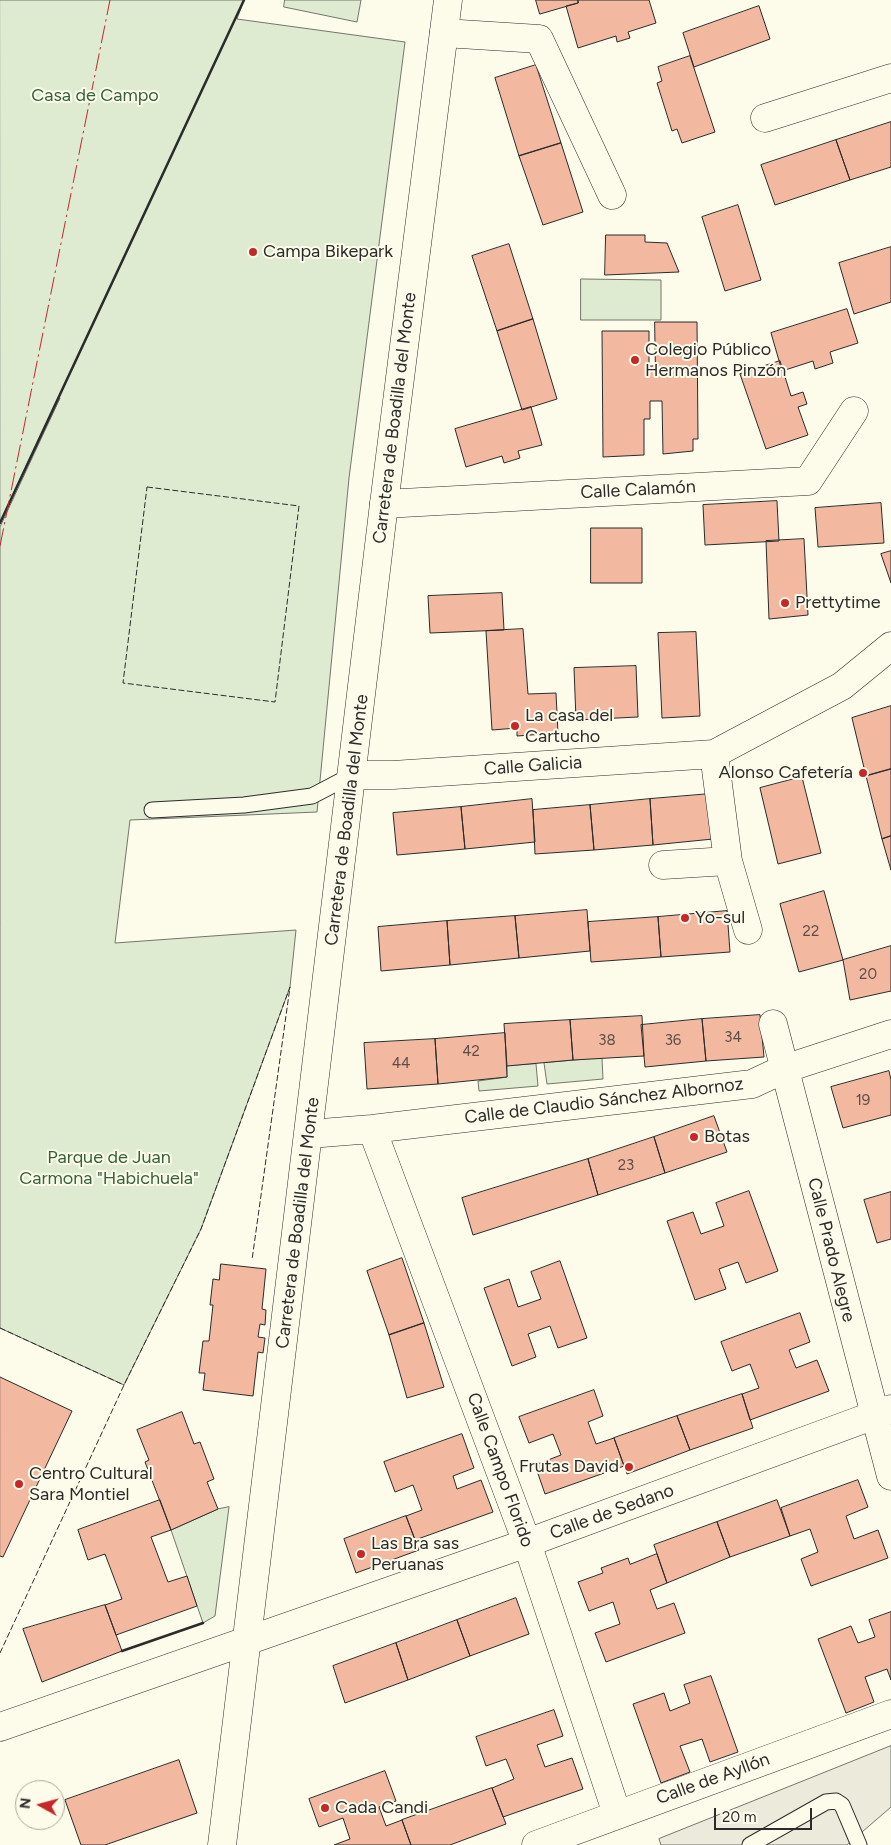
<!DOCTYPE html>
<html>
<head>
<meta charset="utf-8">
<style>
	body { margin:0 }
	#map { position:relative; width:891px; height:1845px; overflow:hidden; background:#fdfbea; font-family:Figtree,sans-serif }
	canvas { display:block }
	.north { position:absolute; left:15px; top:1780px; width:50px; height:50px; box-sizing:border-box; background:#fdfbea; border:1px solid #a9a89e; border-radius:50%; rotate:277deg; font-size:14px; font-weight:700; line-height:20px; text-align:center; color:#2b2b2b }
	.north::after { content:''; display:block; margin:auto; width:18px; height:22px; background:#c62828; clip-path:polygon(50% 0,100% 100%,50% 72%,0 100%) }
	.scale { position:absolute; left:714px; top:1808px; width:98px; height:22px; box-sizing:border-box; border:2px solid #2b2b2b; border-top:0; padding-left:6px; font-size:15px; line-height:18px; white-space:nowrap; color:#2b2b2b; -webkit-text-stroke:4px #fdfbea; paint-order:stroke }
</style>
</head>
<body>
<div id="map">
<canvas width="891" height="1845"></canvas>
<div class="north">N</div>
<div class="scale">20 m</div>
</div>
<script>
const ctx = document.querySelector('canvas').getContext('2d');
ctx.lineJoin = 'round';
function fill(path, color) { ctx.fillStyle = color; ctx.fill(path, 'evenodd'); }
function strokePath(path, color, width, dash) { ctx.strokeStyle = color; ctx.lineWidth = width; ctx.lineCap = dash ? 'butt' : 'round'; ctx.setLineDash(dash || []); ctx.stroke(path); }
function write(font, color, halo, rows, align = 'center') {
  ctx.font = font + ' Figtree,sans-serif'; ctx.lineWidth = 4; ctx.setLineDash([]); ctx.textBaseline = 'middle'; ctx.strokeStyle = halo; ctx.fillStyle = color; for (const [text, x, y, turn = 0] of rows) {
    ctx.save(); ctx.translate(x, y); ctx.rotate((+turn || 0) * Math.PI / 180); ctx.textAlign = isNaN(turn) ? turn : align; if (halo) ctx.strokeText(text, 0, 0); ctx.fillText(text, 0, 0); ctx.restore();
  }
}
const green = new Path2D(`
	M0,0H244L237,19L405,42L349,478L317,812L130,820L115,943L296,930L290,987L201,1229L124,1385L0,1328V527L60,398L0,523Z
	M285,0H361L357,22L284,7Z
	M581,279L661,280V320H581Z
	M602,1058L603,1079L547,1084L544,1063Z
	M536,1064L538,1086L479,1091L478,1081L507,1077V1066Z
	M229,1507L215,1616L203,1623L171,1530L218,1509Z`);
fill(green, '#deebd1');
strokePath(green, '#74746e', 1);
const parking = new Path2D(`
	M891,1746V1807L847,1845H661L659,1839Z`);
fill(parking, '#eceadb');
strokePath(parking, '#74746e', 1);
const building = new Path2D(`
	M536,0H578V3L540,14Z
	M578,0H649L656,23L628,32L630,38L617,42L616,36L578,48L566,6L578,3Z
	M759,6L770,39L694,67L683,33Z
	M690,56L715,132L682,143L677,129L672,131L657,83L662,81L658,67Z
	M536,65L561,143L519,156L495,78Z
	M891,122V167L850,180L836,140Z
	M836,140L850,180L775,205L761,165Z
	M561,143L583,212L543,225L519,156Z
	M738,205L761,280L725,291L702,217Z
	M606,235H645V242L667,243L679,272L605,275Z
	M509,244L533,319L497,331L472,256Z
	M891,247V302L854,314L839,263Z
	M847,309L858,343L830,352L833,363L815,369L813,361L782,371L771,333Z
	M533,319L557,399L522,410L497,331Z
	M655,322H697L698,439H693V451L663,454L662,401H650V419H644V455L603,457L602,331H649V366H655Z
	M780,361L791,396L803,392L807,404L798,407L808,435L766,449L740,374Z
	M531,407L542,445L518,451L520,458L504,463L502,456L466,467L455,429Z
	M777,501L779,541L705,545L703,505Z
	M881,503L884,543L818,547L815,508Z
	M591,528H642V583H591Z
	M804,539L808,615L769,619L766,541Z
	M891,551V583L881,554Z
	M502,593L504,630L430,633L428,596Z
	M523,629L528,694L556,693L558,733L517,736V728L492,730L486,631Z
	M696,632L700,716L662,718L658,633Z
	M636,666L638,717L576,720L574,668Z
	M891,706V769L866,776L852,718Z
	M891,769V836L882,839L866,776Z
	M802,777L821,853L778,864L760,788Z
	M710,794L713,839L653,845L650,799Z
	M532,799L535,842L465,849L461,807Z
	M650,799L653,845L594,850L590,805Z
	M590,805L594,850L535,854L533,810Z
	M461,807L465,849L397,855L393,813Z
	M891,836V870L882,839Z
	M824,891L843,960L799,972L780,904Z
	M587,910L590,951L519,958L515,916Z
	M727,911L730,952L661,957L658,917Z
	M515,916L519,958L450,965L447,921Z
	M658,917L661,957L591,962L588,922Z
	M447,921L450,965L381,971L378,927Z
	M891,946V991L850,1000L843,960Z
	M760,1015L764,1057L706,1061L702,1019Z
	M642,1016L644,1056L573,1060L570,1020Z
	M702,1019L706,1061L645,1067L641,1025Z
	M570,1020L573,1060L507,1066L504,1024Z
	M505,1033L507,1077L438,1084L435,1039Z
	M435,1039L438,1084L367,1089L364,1043Z
	M889,1071L891,1080V1115L843,1128L831,1087Z
	M714,1116L727,1152L665,1173L654,1137Z
	M654,1137L665,1173L598,1195L588,1159Z
	M588,1159L598,1195L473,1235L462,1198Z
	M749,1191L778,1271L746,1283L738,1262L719,1269L726,1289L695,1300L667,1221L693,1212L701,1234L724,1226L716,1203Z
	M891,1192V1239L877,1243L864,1200Z
	M402,1258L424,1323L389,1335L367,1271Z
	M560,1261L587,1338L558,1348L550,1326L528,1334L536,1357L512,1366L484,1288L509,1279L518,1307L541,1299L531,1272Z
	M221,1264L266,1269L262,1309L266,1310L265,1325L260,1324L258,1337L265,1338L263,1353L258,1352L253,1396L203,1390L205,1373H199L203,1341H209L213,1305H210L213,1279L219,1280Z
	M800,1313L810,1342L789,1350L796,1368L817,1360L829,1391L750,1420L742,1394L759,1388L750,1364L732,1371L721,1342Z
	M424,1323L444,1387L407,1398L389,1335Z
	M0,1377L72,1411L3,1557L0,1556Z
	M594,1390L603,1416L588,1422L596,1444L614,1438L624,1466L545,1494L535,1465L561,1455L553,1434L529,1443L519,1417Z
	M742,1394L753,1428L690,1450L677,1416Z
	M182,1412L194,1444L200,1442L214,1479L207,1482L218,1509L171,1530L145,1462L149,1460L137,1430Z
	M677,1416L690,1450L627,1474L614,1438Z
	M462,1434L474,1468L453,1476L457,1489L481,1480L493,1512L415,1540L406,1516L422,1510L413,1485L395,1492L384,1462Z
	M858,1480L868,1507L846,1516L854,1539L878,1530L888,1558L811,1586L801,1559L818,1552L810,1529L790,1536L781,1508Z
	M160,1500L171,1530L151,1537L168,1582L187,1576L197,1606L116,1635L105,1605L122,1599L105,1554L88,1560L78,1530Z
	M777,1500L790,1536L730,1557L717,1522Z
	M406,1516L419,1550L356,1573L344,1539Z
	M717,1522L730,1557L667,1583L654,1545Z
	M657,1554L667,1583L650,1590L657,1609L674,1603L685,1633L606,1662L595,1633L620,1624L613,1602L589,1611L578,1582L603,1573L601,1568L628,1558L630,1564Z
	M516,1598L529,1634L470,1656L457,1620Z
	M105,1605L122,1651L42,1682L23,1629Z
	M891,1612V1680L887,1669L865,1677L874,1702L846,1713L818,1639L851,1626L858,1643L875,1637L869,1620Z
	M457,1620L470,1656L408,1680L396,1643Z
	M396,1643L408,1680L345,1703L333,1666Z
	M711,1676L738,1752L710,1762L702,1739L680,1746L690,1772L661,1783L633,1704L664,1693L670,1711L690,1703L684,1685Z
	M554,1710L563,1736L537,1745L545,1767L572,1758L583,1789L503,1817L492,1788L514,1779L506,1759L486,1766L476,1737Z
	M179,1760L197,1813L105,1845H81L65,1800Z
	M385,1771L396,1801L379,1807L386,1826L402,1820L411,1845H334L350,1839L343,1818L319,1827L309,1799Z
	M492,1788L506,1824L450,1845H411L402,1820Z`);
fill(building, '#f2b8a0');
strokePath(building, '#2b2b2b', 1);
const lane = new Path2D(`
	M152,810L244,805L312,796L352,775
	M750,1845L826,1802L836,1801L842,1805L859,1845`);
const street = new Path2D(`
	M444,33L539,39L612,195
	M765,118L891,78
	M384,504L808,481L854,411
	M714,754L728,861L748,930
	M352,775H393L714,754L842,686L891,646
	M663,865L728,861
	M773,1024L891,1476
	M372,1129L527,1543L617,1814
	M309,1134L372,1129L752,1084L784,1069L891,1034
	M0,1727L527,1543L891,1409
	M536,1845L891,1714`);
const secondary = new Path2D(`
	M222,1845L384,504L448,0`);
strokePath(lane, '#2b2b2b', 17);
strokePath(street, '#2b2b2b', 29);
strokePath(secondary, '#2b2b2b', 29);
strokePath(lane, '#fdfbea', 15);
strokePath(street, '#fdfbea', 28);
strokePath(secondary, '#fdfbea', 28);
strokePath(new Path2D(`
	M147,487L299,506L275,702L123,683Z
	M0,1328L124,1385
	M0,1653L124,1385L201,1229L290,987L252,1260`), '#2b2b2b', 1, [6, 2.5]);
strokePath(new Path2D(`
	M0,523L244,0
	M122,1651L203,1623`), '#2b2b2b', 2.5);
strokePath(new Path2D(`
	M0,546L110,0`), '#c62828', 1, [18, 4, 2.5, 4]);
for (const [x, y, r, color] of [
	[253,252,5,"#c62828"],
	[635,360,5,"#c62828"],
	[785,603,5,"#c62828"],
	[515,726,5,"#c62828"],
	[863,773,5,"#c62828"],
	[685,918,5,"#c62828"],
	[694,1137,5,"#c62828"],
	[629,1467,5,"#c62828"],
	[19,1484,5,"#c62828"],
	[361,1554,5,"#c62828"],
	[325,1808,5,"#c62828"]
]) { const dot = new Path2D(); dot.arc(x, y, r, 0, 2 * Math.PI); ctx.fillStyle = color; ctx.fill(dot); strokePath(dot, '#fdfbea', 2); }
write('15px', '#5d4e48', null, [
	["22",811,932],
	["20",868,975],
	["34",733,1038],
	["38",607,1041],
	["36",673,1041],
	["42",471,1052],
	["44",401,1064],
	["19",863,1101],
	["23",626,1166]
]);
write('18px', '#34623c', '#fdfbea', [
	["Casa de Campo",95,96],
	["Parque de Juan",109,1158],
	["Carmona \"Habichuela\"",109,1179]
]);
write('18px', '#2b2b2b', '#fdfbea', [
	["Campa Bikepark",263,252],
	["Colegio Público",645,350],
	["Hermanos Pinzón",645,371],
	["Prettytime",795,603],
	["La casa del",525,716],
	["Cartucho",525,737],
	["Alonso Cafetería",853,773,"right"],
	["Yo-sul",695,918],
	["Botas",704,1137],
	["Frutas David",619,1467,"right"],
	["Centro Cultural",29,1474],
	["Sara Montiel",29,1495],
	["Las Bra sas",371,1544],
	["Peruanas",371,1565],
	["Cada Candi",335,1808]
], 'left');
write('18px', '#2b2b2b', '#fdfbea', [
	["Carretera de Boadilla del Monte",395,418,-83],
	["Calle Calamón",638,490,-3],
	["Calle Galicia",533,766,-4],
	["Carretera de Boadilla del Monte",347,820,-83],
	["Calle de Claudio Sánchez Albornoz",604,1101,-7],
	["Carretera de Boadilla del Monte",298,1223,-83],
	["Calle Prado Alegre",831,1250,76],
	["Calle Campo Florido",500,1470,70],
	["Calle de Sedano",612,1512,-20],
	["Calle de Ayllón",713,1779,-20]
]);
</script>
</body>
</html>
